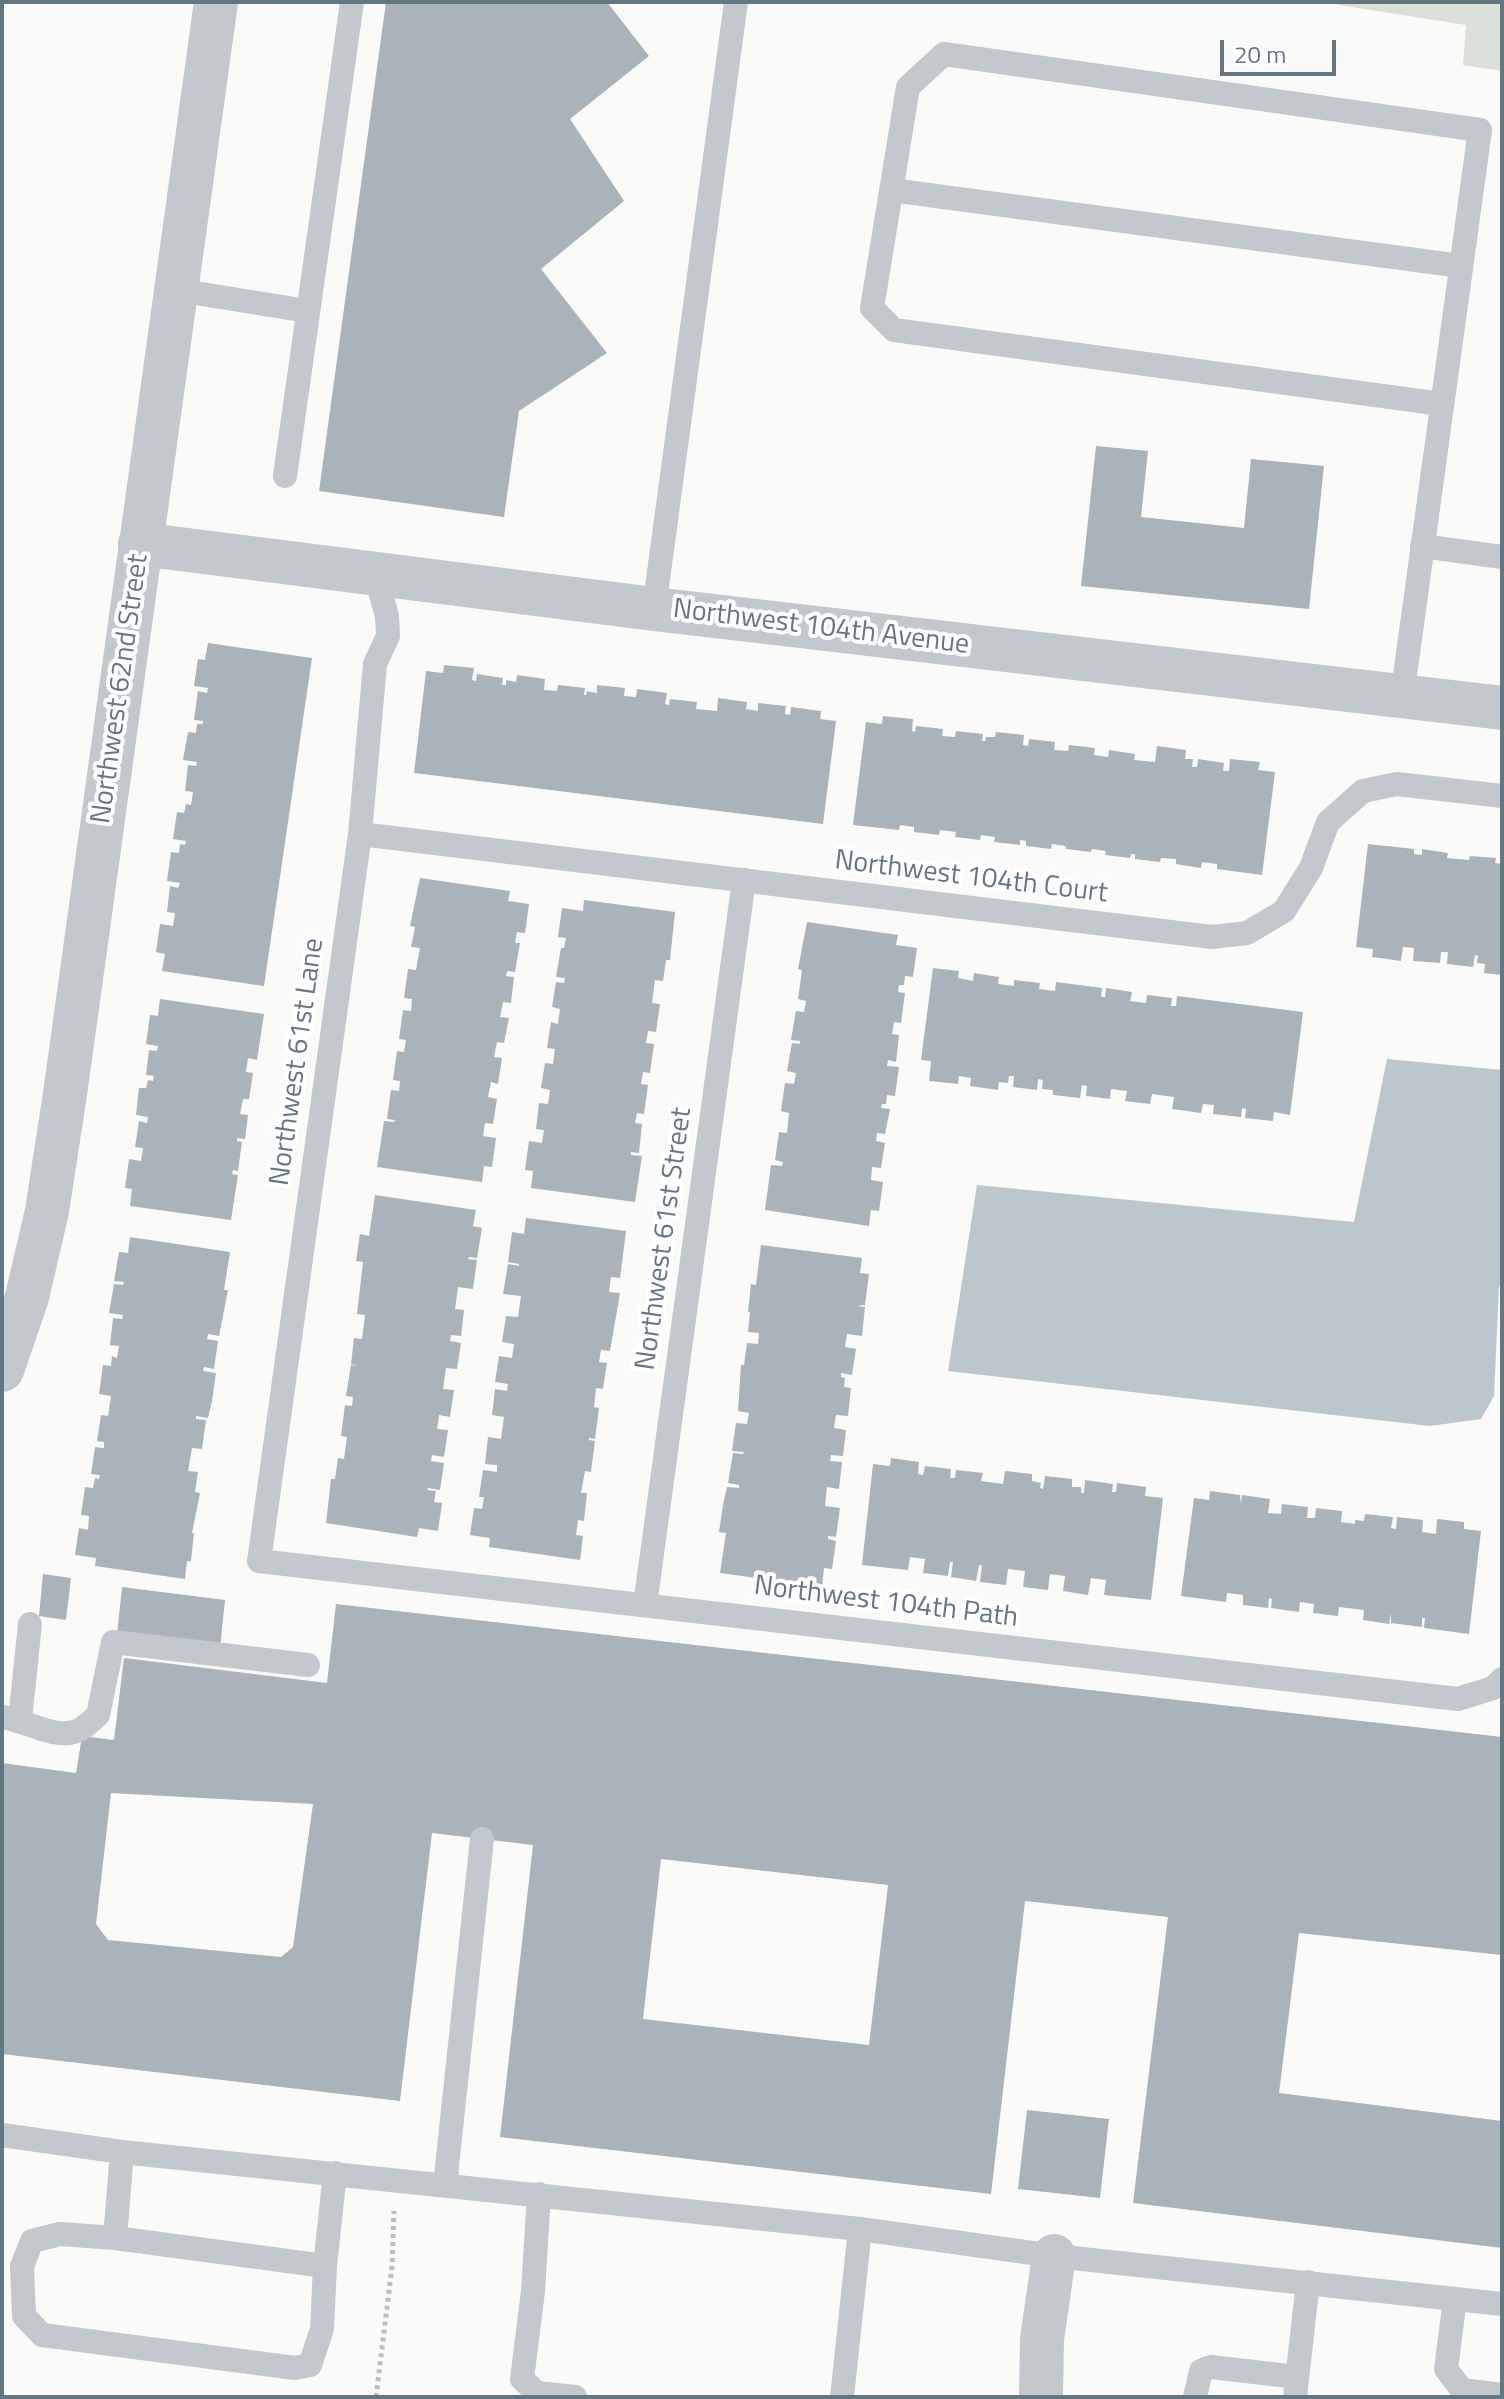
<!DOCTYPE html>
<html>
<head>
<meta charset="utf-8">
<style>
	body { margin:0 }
	#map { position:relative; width:1504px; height:2399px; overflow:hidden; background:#fafaf8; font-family:"Titillium Web",sans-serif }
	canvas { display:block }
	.frame { position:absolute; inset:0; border:4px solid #657683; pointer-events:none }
	.scale { position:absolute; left:1220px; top:40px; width:116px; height:36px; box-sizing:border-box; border:4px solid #657683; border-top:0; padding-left:10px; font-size:24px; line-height:28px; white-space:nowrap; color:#657683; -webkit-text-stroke:6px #fff; paint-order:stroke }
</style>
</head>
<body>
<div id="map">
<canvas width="1504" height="2399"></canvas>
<div class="frame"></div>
<div class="scale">20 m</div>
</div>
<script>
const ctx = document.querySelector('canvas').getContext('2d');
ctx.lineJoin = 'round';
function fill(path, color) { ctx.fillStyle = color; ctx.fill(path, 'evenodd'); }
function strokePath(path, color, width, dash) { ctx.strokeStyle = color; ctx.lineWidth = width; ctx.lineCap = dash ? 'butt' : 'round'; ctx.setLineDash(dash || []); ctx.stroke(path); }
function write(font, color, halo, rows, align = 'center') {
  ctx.font = font + ' "Titillium Web",sans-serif'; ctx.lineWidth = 8; ctx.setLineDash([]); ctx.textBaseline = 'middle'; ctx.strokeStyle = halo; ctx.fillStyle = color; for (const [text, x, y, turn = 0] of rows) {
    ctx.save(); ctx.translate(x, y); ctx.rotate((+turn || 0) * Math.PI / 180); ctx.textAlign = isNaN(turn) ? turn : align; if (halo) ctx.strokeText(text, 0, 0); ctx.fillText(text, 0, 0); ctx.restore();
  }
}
fill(new Path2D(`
	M1320,2H1502V71L1463,65L1466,25Z`), '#dadfd7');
fill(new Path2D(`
	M1387,1059L1502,1070V1280L1499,1287L1494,1396L1481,1419L1430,1426L948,1371L977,1185L1354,1222Z`), '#bbc7cb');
fill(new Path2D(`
	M386,2H607L649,56L570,119L624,201L541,269L607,353L519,411L504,517L319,491Z
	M1096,446L1148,451L1141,517L1244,528L1251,459L1324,466L1309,609L1081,586Z
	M208,643L312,658L264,986L162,971L165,954L156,952L160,924L173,926L175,913L167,912L170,886L178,888L180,883L167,881L171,852L179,853L180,844L185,845L186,841L173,839L177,812L184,813L186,804L191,805L193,792L185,791L188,765L196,766L197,762L183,760L188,732L196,733L197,724H203V721L194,720L198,691L207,693L208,688L194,686L198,659L205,660Z
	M444,665L474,668L472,680L476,681L477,674L503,678L502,685H506V680L516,682L517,675L545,679L544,690L557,691L558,685L585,688L584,695H586L587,691L597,693V685L625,688L624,696L636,697L637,689L667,693L665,704L669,705L670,699L697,702L696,709L717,711L718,698L747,702L746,709L758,711V703L786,706L785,714L790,715L791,707L821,711L820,719L836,721L823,824L414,773L426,671L443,673Z
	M883,716L913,719L912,731L915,732L916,726L943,729L942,736L955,737L956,731L983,734L982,741H985L986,737H995L996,732L1024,735L1023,745L1028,746L1029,739L1055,742L1054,750L1068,751L1069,745L1095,748L1094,755L1108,757L1109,750L1135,754L1134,760L1155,762L1157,746L1186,750L1185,759H1193L1192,767H1197L1198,759L1224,763L1223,771H1229L1230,759L1260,762L1258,770L1275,772L1262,875L1217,869V864L1202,862L1201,868L1176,864V859L1161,858L1160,862L1135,859V854H1131L1130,858L1105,855L1106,851L1092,849L1091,852L1066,849V846L1052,844L1051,849L1026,846V841L1020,840V845L994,842L995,837L981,835L980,840L955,837L956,832L940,830L939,835L914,832V827L900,825L899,830L853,825L866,722L882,724Z
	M1368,844L1414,849V854L1422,855V849L1448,853L1447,858L1469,860L1470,856L1496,858L1495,863L1502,864V975L1484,973L1485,964L1477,963L1478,956L1475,955L1473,967L1447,964L1448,952H1441L1440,963L1413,961L1414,948L1403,947L1401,961L1372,957L1373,949L1356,947Z
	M420,878L510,891L508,901L529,904L525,933L517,932L515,943H520L515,972L507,971L506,976L514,977L511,1003L503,1002L500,1017L509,1018L504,1043L497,1042L494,1057L502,1058L498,1084L491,1082L488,1097L497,1099L493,1124L485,1123L483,1136L496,1138L492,1167L484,1166L482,1182L377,1167L384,1121L394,1122L395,1120L387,1119L391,1090L399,1091L400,1081L393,1080L397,1051L404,1052L406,1040L399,1039L403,1010L411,1011L412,999L404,998L408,969L416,970L420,948L411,947L415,927L410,926Z
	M584,900L675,912L670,960H666L663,981L655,980L652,1003L660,1004L656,1032L648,1031L646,1043L654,1044L650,1073L643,1072L641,1084L648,1085L644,1114L637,1113L635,1123L642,1124L639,1153L631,1152V1155L642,1156L635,1202L531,1188L533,1171L525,1170L529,1141L542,1143L544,1130L536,1129L539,1103L548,1104L550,1090L541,1088L545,1063L553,1064L555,1049L547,1048L551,1022L558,1024L560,1009L552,1007L556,982L564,983L565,978L556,977L561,948H564L566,938L558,937L562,908L583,911Z
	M807,922L898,935L896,945L917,948L913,977L905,976L904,985H899L898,992L905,993L901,1023L894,1022L892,1034L899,1035L896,1062L888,1060L887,1066L899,1067L895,1096L887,1095L886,1104H882L881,1108L890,1109L885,1134L877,1133L876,1141L885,1143L881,1168L872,1167L871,1180L883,1182L879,1211L871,1210L869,1226L765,1210L771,1165L782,1166L783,1162L775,1160L779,1132L787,1133L789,1113L781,1111L785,1083L794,1084L796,1073L787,1071L792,1043L800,1044V1041L791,1040L796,1011L804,1012L806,1001L798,999L802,970L798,969Z
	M933,968L959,971L958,978L973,981L974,973L999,977L998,984L1014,986V980L1040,983L1039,989L1055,991L1056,982L1102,988L1101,997H1105L1106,988L1132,992L1130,1001L1146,1003L1147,995L1172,998L1171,1006H1176L1177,996L1303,1012L1290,1115L1274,1112L1273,1121L1245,1118L1246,1109L1242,1108L1241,1117L1213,1114L1214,1105L1203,1104L1201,1113L1172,1109L1174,1097L1152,1094L1150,1104L1125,1101L1127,1091L1111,1089L1110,1099L1086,1096L1087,1086L1082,1085L1080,1098L1053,1095V1090L1042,1089L1043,1080L1038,1079L1037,1090L1013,1087L1014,1076H1009L1008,1083L999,1082L998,1090L970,1086L971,1078L959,1076L958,1084L929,1081L931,1061L921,1060Z
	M160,999L264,1014L257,1060L248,1058L246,1072L253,1073L249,1099H243L240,1114L248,1115L245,1139L237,1138V1141L242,1142L238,1171L233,1170L232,1174L238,1175L231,1220L130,1206L132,1189L125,1188L129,1159L141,1161L143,1148L135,1147L139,1121L147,1123L148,1117L136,1115L139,1088H146L148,1080L153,1081L154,1076L146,1075L149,1050L157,1051L158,1046L146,1044L150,1015L158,1016Z
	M375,1195L476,1210L473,1226L482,1228L477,1258L469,1257L468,1259L477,1260L473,1289L458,1287L455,1309L464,1310L461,1336L451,1335L450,1341L461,1343L457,1369L446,1368L443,1389L454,1390L450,1417L439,1415L437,1429L448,1430L444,1457L432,1455L431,1461L444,1463L440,1490L428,1488L427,1490L436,1491L434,1502L442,1503L438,1531L419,1528L417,1537L326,1523L331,1479H335L338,1458L344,1459L347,1437L341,1436L345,1405L352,1406L353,1397L346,1396L351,1365L358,1366L351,1364L354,1338L362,1339L365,1315L357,1314L363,1262L356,1261L360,1234L369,1236Z
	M526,1218L626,1231L620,1278L611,1277L609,1292L620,1293L610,1351L601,1350L599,1362L607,1363L603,1389L596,1388L594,1407L599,1408L595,1439L589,1438V1440L595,1441L591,1472L585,1471L581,1493H587L584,1521L578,1520L576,1535L583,1536L580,1560L489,1547L490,1538L470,1535L474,1508L482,1509L484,1497H479L483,1470L497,1472V1465L485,1464L488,1437L501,1439L504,1417L492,1415L495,1389L507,1391L508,1384L495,1382L499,1356L512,1358L514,1344L502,1342L506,1316L518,1317L521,1296L503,1294L508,1264L519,1266V1264L508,1262L512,1232L524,1234Z
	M130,1237L230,1252L224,1290H228L219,1336L208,1334L207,1339L218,1341L214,1369L204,1367L203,1371L216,1373L212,1401L208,1418L196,1416V1419L206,1420L202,1449L192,1448L188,1471L198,1472L195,1492L200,1493L192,1533H194L191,1561H187L185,1579L95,1566L96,1558L75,1555L79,1528L88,1530L89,1516L81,1515L85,1487L93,1488L95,1478L99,1479L100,1475L91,1474L95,1447L104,1448V1442L97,1441L101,1415L108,1416L111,1396L99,1394L103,1365L111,1366L112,1356L117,1358L119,1346L110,1345L113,1318L122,1319L123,1315L109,1313L114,1284L123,1285L124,1282L114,1281L119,1252L128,1253Z
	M761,1245L862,1258L860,1273L869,1274L865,1305L856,1306L865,1307L862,1336L847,1334L845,1347L856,1349L852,1375L841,1373V1377L845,1378L844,1387L851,1388L848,1416L836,1415L834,1428L846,1430L843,1456L831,1455L830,1461L842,1462L839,1489L827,1487L825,1506L840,1508L836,1537L828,1536V1539L836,1541L832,1569L824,1568L822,1587L720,1573L726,1533L719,1532L723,1505L727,1487L739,1488V1485L728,1483L733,1453L743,1454L744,1452L732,1451L736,1423L747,1424L749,1413L738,1411L741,1365H744L747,1343L758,1344L759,1333L748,1332L750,1312H748L751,1284L756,1285Z
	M891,1458L919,1462L918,1474L923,1475L925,1466L951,1469L950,1478H955L956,1470L983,1473L981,1481L1003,1484L1005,1471L1032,1474V1481L1041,1483L1040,1488L1043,1489L1045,1476L1072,1479V1487H1081V1493H1084L1085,1480L1113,1484L1112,1492H1116L1117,1483L1146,1487L1145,1496L1163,1498L1151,1600L1104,1595L1106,1580L1091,1578L1088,1595L1063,1591L1065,1576L1050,1574L1048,1590L1023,1587L1025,1571L1008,1569L1006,1585L980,1582L982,1566L979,1565L976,1581L951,1577L953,1562H950L948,1576L923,1573L925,1559L910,1557L908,1570L862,1565L873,1464L890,1466Z
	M1210,1491L1240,1495L1241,1504L1242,1495L1270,1499L1268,1513L1281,1514L1282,1504L1308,1507L1307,1518H1315L1316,1508L1342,1511L1341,1522L1355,1524V1520L1364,1521L1365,1514L1393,1517L1391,1528L1396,1529L1397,1517L1423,1520L1422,1532L1436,1534L1437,1519L1464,1522V1529L1481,1531L1469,1634L1424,1628L1425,1618H1422V1627L1391,1623V1613L1389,1624L1363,1620L1364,1610L1339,1607L1338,1616L1313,1613L1314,1604L1300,1602L1299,1612L1271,1608L1272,1599L1269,1598L1268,1608L1243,1605V1595L1227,1593L1226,1602L1181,1596L1194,1498L1209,1500Z
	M43,1574L71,1578L66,1620L39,1616Z
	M122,1587L225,1600L220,1648L117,1635Z
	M336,1604L1502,1737V1955L1299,1933L1279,2093L1502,2121V2248L1133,2203L1168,1917L1025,1901L991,2194L500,2137L533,1845L432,1833L400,2101L2,2054V1763L76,1773L82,1736L114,1740L124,1658L327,1683ZM111,1793L313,1804L293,1947L281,1957L108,1940L96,1924ZM661,1859L888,1885L869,2045L643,2019Z
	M1027,2110L1109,2119L1100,2198L1018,2189Z`), '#aab3b9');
strokePath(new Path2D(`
	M376,2397L392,2267L394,2211`), '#bbbfc2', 5, [4, 4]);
strokePath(new Path2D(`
	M891,190L1461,266
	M177,290L307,311
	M285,476L352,2
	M1422,546L1502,557
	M375,573L387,616L388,636L375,664L360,834L259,1561L1458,1699L1493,1688L1502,1679
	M654,609L736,2
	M1402,697L1480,130L944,54L908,87L872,308L894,330L1442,404
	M360,834L1212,937L1247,933L1284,911L1311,868L1328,822L1363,791L1397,784L1502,796
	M645,1605L744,880
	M2,1717C26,1720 54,1740 77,1731C85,1728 92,1720 98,1715L113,1642L308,1665
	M20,1720L30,1624
	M2,2135L122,2152L860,2229L1054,2256L1502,2304
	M122,2152L115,2238L60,2234L32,2241L22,2266L24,2316L42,2335L295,2368L310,2365L322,2329L325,2266L335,2173
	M445,2185L482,1839
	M539,2194L533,2291L522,2379L537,2393L575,2397
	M115,2238L325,2266
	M1455,2299L1446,2369L1462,2390L1502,2395
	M842,2397L860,2229
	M1195,2397L1201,2371L1211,2367L1297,2377
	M1295,2397L1308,2282`), '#c3c8cc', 24);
strokePath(new Path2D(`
	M140,544L654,609L1502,708
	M2,1370L27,1297L47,1211L65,1094L216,2
	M1041,2397L1042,2339L1054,2256`), '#c3c8cc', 44);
write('28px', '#657683', '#fff', [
	["Northwest 104th Avenue",821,628,7],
	["Northwest 62nd Street",121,689,-82],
	["Northwest 104th Court",971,878,7],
	["Northwest 61st Lane",298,1062,-82],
	["Northwest 61st Street",665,1239,-82],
	["Northwest 104th Path",886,1603,7]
]);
</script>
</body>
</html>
